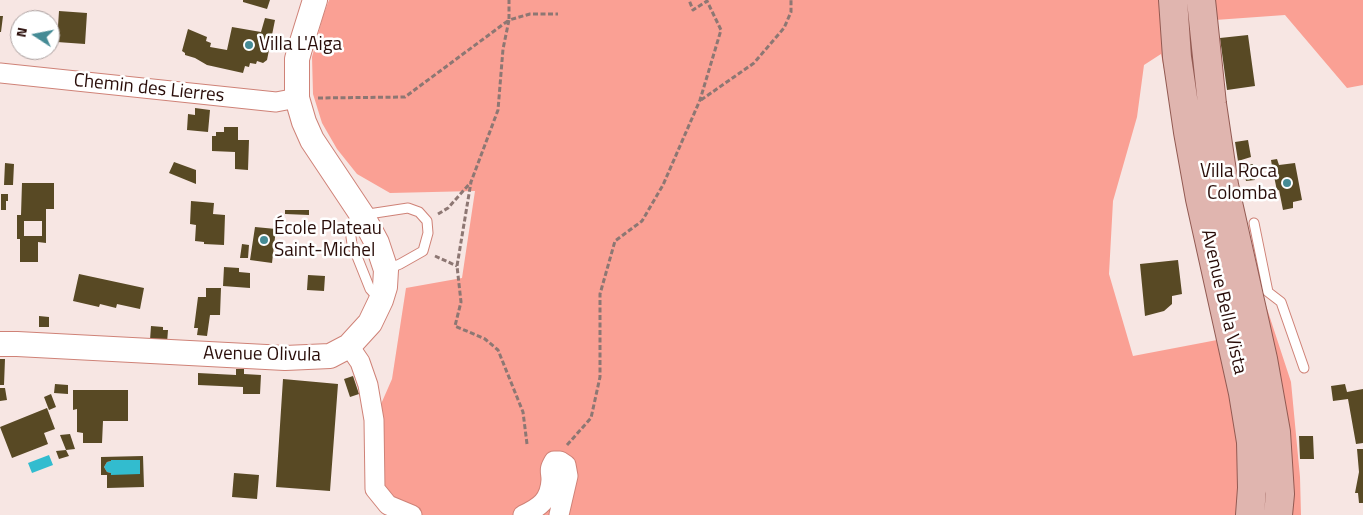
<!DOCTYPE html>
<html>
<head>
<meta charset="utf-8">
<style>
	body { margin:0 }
	#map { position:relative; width:1363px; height:515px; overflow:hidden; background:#f7e6e3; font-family:"Titillium Web",sans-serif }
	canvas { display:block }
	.north { position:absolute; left:10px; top:10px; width:50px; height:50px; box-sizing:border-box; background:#fff; border:1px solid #a99e9d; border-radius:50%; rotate:281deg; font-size:14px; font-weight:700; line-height:20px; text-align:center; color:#290d09 }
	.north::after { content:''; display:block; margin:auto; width:18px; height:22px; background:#458b95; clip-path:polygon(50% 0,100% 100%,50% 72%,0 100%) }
</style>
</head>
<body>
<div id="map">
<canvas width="1363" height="515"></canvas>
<div class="north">N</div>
</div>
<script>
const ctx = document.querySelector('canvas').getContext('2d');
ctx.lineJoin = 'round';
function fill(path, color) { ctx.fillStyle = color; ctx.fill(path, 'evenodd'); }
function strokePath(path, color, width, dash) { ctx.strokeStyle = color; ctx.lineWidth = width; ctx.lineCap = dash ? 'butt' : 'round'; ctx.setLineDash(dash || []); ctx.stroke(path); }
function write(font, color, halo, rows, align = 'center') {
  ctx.font = font + ' "Titillium Web",sans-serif'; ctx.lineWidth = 5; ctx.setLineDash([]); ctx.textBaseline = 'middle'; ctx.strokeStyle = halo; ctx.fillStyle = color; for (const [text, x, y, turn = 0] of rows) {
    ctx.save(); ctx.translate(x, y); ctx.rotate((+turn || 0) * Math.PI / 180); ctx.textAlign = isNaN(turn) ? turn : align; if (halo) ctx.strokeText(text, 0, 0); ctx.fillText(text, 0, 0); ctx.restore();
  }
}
fill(new Path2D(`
	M329,0H1363V85L1347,88L1285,15L1215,20L1231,159L1256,275L1291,382L1300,477L1301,515H408L375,489L374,420L392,379L406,288L462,278L475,191L390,193L357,174L337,149L322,123L313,94L312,57L323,16ZM1161,54L1217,340L1133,356L1109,274L1113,201L1137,117L1144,65Z`), '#faa094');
fill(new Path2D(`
	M49,455L53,465L32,473L28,463Z
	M111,460H140V475H111V473L107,472L104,467L107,462L111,461Z`), '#32bccf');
fill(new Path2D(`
	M243,0H270L267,9L243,2Z
	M59,11L87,13L85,44L57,42Z
	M0,16H3L1,32H0Z
	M265,18L275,20L267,60L263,63L257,61L256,64L250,63L249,67L245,66L243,73L207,65L195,58L185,55V53L182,51L188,29L207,37L206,41L211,43L210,47L227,50L232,27L261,32Z
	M1248,35L1255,86L1227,90L1220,38Z
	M195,108L210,110L208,132L187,130L188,114L195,115Z
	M224,127H238V140H249L248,170L235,169V152L212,151V136H216V132H224Z
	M1248,140L1251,157L1238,161L1235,142Z
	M1277,159L1279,165L1295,163L1302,200L1293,202V208L1283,210L1279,190L1277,191L1274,176L1277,175L1276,171L1273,172L1271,160Z
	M174,162L196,170V184L169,173Z
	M5,163L14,164L13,185H4Z
	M1253,164L1255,180L1246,181L1243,165Z
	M22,183H54V209H46V243L38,242V262H20V239H17V215H21ZM24,221H42V236H24Z
	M1,194H8V201H6V210H1Z
	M191,201L214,203L213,214L225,215L224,245L204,244V242L195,241L196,225L190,224Z
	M285,210H309V215L285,214Z
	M255,227L276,229L272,263L250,260Z
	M242,244L249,245L248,258H240Z
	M1178,260L1182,294L1172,296V304L1164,311L1145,316L1140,264Z
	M224,267L239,268V272L250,273V288L223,286Z
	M79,274L144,288L140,309L117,304L116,308L100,304L99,307L73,301Z
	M308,275L325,276L324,291L307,290Z
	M206,288H221L220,315H210L207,336L197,335L198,328H194L198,297H206Z
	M39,316L49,317V327H39Z
	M151,326L163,327V330H168L167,343L150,340Z
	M0,359H5L4,385H0Z
	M236,369H244V374L261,375L260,394H243V387L198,385V373L236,375Z
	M353,376L359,394L350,397L344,379Z
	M283,379L338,384L330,491L276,487Z
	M55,384L68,385V394L54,393Z
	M1345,384L1347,392L1363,389V443L1356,444L1348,399L1333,401L1331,386Z
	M0,388H5L7,400L0,401Z
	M73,390H128V421H103L102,443H83V433L77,432V409L73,410Z
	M51,394L56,407L49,410L44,397Z
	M47,408L55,429L44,433L48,444L12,458L0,427Z
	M70,434L75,449L66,450L60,435Z
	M1299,436H1313L1314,459H1300Z
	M1357,449H1363V503H1359L1358,493H1355L1359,472Z
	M66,450L69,456L59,459L56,451Z
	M143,456L144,487L107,488V475H101V457ZM111,460H140V474L111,475V473L107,472L104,467L107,462L111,461Z
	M234,473L259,475L257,499L232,497Z`), '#584924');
const service = new Path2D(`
	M1254,223L1268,292L1281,302L1304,368
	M379,299L370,289L352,244L350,230L352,223L355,219L362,215L408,208L419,212L427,221L428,233L423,251L400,264L386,270`);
const minor = new Path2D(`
	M0,73L276,102L297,98
	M349,346L360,362L368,385L374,420L375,489L388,505L412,515
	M523,515C540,507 550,500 551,480C551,470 548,471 554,461H560L566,465L568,476L559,515`);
const tertiary = new Path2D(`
	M0,344H17L285,358L330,356L349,346L370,323L381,300L385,287L386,270L377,243L362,215L312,140L304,122L297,98V59L301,45L315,0`);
const primary = new Path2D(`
	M1173,0L1177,57L1188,132L1200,199L1243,393L1251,442L1252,488L1250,515
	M1201,0L1212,104L1224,185L1263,359L1276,432L1280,494L1278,515`);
strokePath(service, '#cf8277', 11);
strokePath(minor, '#cf8277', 21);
strokePath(tertiary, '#cf8277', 26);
strokePath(primary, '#925a52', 30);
strokePath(new Path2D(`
	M318,98L405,97L509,20V0
	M701,100L754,63L784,28L791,12V0
	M438,214L448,208L471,182
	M435,256L457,266
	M527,444L523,412L498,350L485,339L455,326L461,302L457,266L471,182L498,110L503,49L509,20L530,14H558
	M567,445L591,418L600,377V294L615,241L642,221L663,185L700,100L721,30L707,1L693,10L689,0`), '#8d7773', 3, [5, 2.5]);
strokePath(service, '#fff', 9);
strokePath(minor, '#fff', 19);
strokePath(tertiary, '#fff', 24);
strokePath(primary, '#e0b5af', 28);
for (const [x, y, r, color] of [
	[249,45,5,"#458b95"],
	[1287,183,5,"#458b95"],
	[264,240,5,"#458b95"]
]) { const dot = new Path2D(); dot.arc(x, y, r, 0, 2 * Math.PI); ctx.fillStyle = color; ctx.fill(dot); strokePath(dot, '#fff', 2); }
write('19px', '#290d09', '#fff', [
	["Villa L'Aiga",259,45],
	["Villa Roca",1277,172,"right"],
	["Colomba",1277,194,"right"],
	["École Plateau",274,229],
	["Saint-Michel",274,251]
], 'left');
write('19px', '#290d09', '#fff', [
	["Chemin des Lierres",149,89,6],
	["Avenue Bella Vista",1223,302,77],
	["Avenue Olivula",262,355,1]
]);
</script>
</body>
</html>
